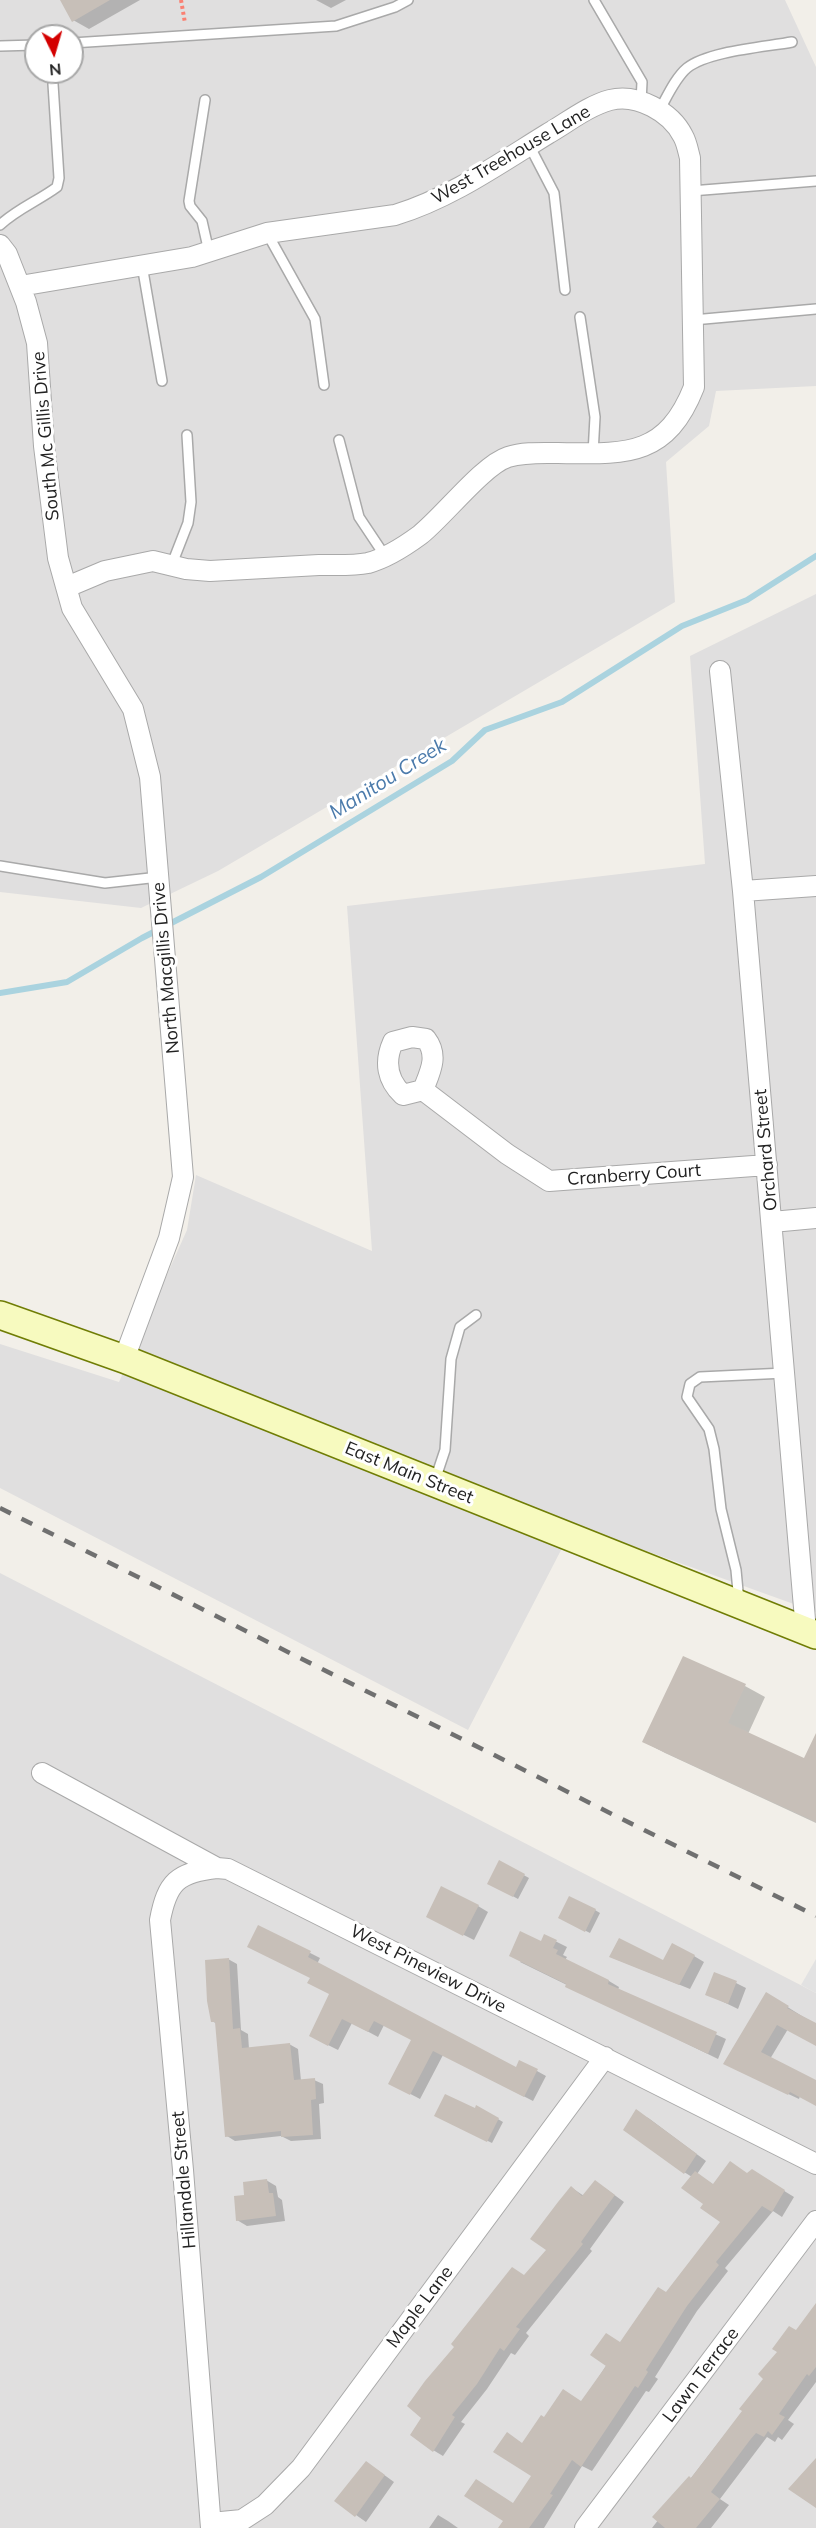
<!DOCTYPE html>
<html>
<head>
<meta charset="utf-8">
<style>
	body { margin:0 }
	#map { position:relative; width:816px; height:2528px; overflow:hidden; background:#f2efe9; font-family:Mulish,sans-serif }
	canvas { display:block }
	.north { position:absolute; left:24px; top:24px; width:60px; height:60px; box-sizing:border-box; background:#fff; border:2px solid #a7a7a7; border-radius:50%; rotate:175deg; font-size:16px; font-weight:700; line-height:24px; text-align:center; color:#222 }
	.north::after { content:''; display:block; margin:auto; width:21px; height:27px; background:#d40000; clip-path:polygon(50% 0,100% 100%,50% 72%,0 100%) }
</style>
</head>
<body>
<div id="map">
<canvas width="816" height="2528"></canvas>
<div class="north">N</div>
</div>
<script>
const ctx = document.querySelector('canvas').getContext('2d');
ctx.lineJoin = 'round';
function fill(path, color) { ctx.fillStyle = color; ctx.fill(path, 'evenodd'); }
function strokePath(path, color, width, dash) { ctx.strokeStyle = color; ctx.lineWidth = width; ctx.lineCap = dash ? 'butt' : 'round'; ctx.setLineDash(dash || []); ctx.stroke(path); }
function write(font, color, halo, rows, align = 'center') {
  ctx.font = font + ' Mulish,sans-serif'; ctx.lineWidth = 6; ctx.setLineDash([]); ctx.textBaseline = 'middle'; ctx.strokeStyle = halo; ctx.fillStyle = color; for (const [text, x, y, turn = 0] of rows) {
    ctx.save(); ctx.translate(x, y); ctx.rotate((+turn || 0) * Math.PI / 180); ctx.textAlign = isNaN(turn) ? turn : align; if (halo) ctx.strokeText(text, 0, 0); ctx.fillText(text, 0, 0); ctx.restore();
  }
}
fill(new Path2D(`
	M0,0H785L816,67V386L716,391L709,426L666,462L675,602L218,871L141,908L0,892ZM36,36H72V72H36Z
	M816,594V1612L574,1525L468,1730L0,1488V1344L119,1382L187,1230L196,1175L372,1251L347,906L705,864L690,656Z
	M0,1573L816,1993V2528H0Z`), '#e0dfdf');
fill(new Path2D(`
	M816,1959V1993L801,1985Z`), '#e2e2e2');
fill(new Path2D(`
	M62,0H140L89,29L73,20Z
	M316,0H346L331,8Z
	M745,1686L765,1697L748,1734L805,1760L816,1737V1823L665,1753L644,1742Z
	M500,1862L529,1878L518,1899L489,1883Z
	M478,1906L488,1912L474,1940L438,1922Z
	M595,1910L600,1913L590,1933L564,1920Z
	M259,1927L320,1958L317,1964L517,2069L537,2071L546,2076L533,2101L443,2055L420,2099L399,2088L413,2040L384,2025L378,2037L352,2023L338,2050L320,2041L331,1994Z
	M545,1936L567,1947L563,1955L567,1957L565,1960L609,1981L619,1987L618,1990L726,2039L718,2059L520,1962L541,1943Z
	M694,1956L704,1962L690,1989L611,1957L664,1962Z
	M228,1959L237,1964L241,2030L248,2034L249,2049L289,2044L298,2049L301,2081L314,2080L323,2084L324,2103L319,2104L321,2139L291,2141L281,2136L235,2141L227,2136L217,2024L212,2021Z
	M736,1983L746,1988L738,2009L707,1994Z
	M767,1994L816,2025V2044L788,2029L770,2059L815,2081L816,2080V2105L800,2096L799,2099L735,2069Z
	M477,2107L503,2122L492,2143L440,2118L476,2110Z
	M647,2117L706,2161L697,2174L714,2185L748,2174L752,2171L794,2197L782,2217L773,2211L725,2268L728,2271L697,2311L655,2377L658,2379L649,2392L646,2391L592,2471L582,2466L544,2528H499L533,2475L507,2434L523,2444L544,2419L582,2403L620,2344L667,2294L722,2222L705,2204L692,2177L684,2172Z
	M266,2180L276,2186L278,2197L282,2200L285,2221L247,2226L237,2220L246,2197Z
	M572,2188L584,2196L605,2188L624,2202L590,2249L592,2251L526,2333L529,2336L515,2355L511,2353L487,2389L461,2422L465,2424L443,2456L433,2450L525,2276L548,2250Z
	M816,2307V2382L788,2420L794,2424L782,2440L778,2437L775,2442L767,2437L720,2499L729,2505L711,2528H652L744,2410L796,2332Z
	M376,2469L394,2482L366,2522L336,2501Z
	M438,2515L448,2521L458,2528H429Z`), '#0003');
strokePath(new Path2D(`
	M0,993L67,982L142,938L261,877L452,761L485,730L562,702L682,626L747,600L816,556`), '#aad3df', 6);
fill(new Path2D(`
	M60,0H110L72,22Z
	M683,1656L746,1684L728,1723L804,1758L816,1733V1822L642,1742Z
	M499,1860L525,1874L513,1897L487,1884Z
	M441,1886L479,1905L463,1936L426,1917Z
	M569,1896L596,1909L585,1932L558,1918Z
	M258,1925L311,1951L308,1957L516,2067L519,2060L538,2069L524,2097L433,2051L410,2095L388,2084L411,2040L374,2021L368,2032L342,2019L328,2046L309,2036L329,1994L307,1983L310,1978L247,1947Z
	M520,1931L541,1941L544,1934L557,1940L553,1948L558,1950L556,1954L609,1980L608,1984L717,2032L708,2054L565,1987L566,1984L509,1956Z
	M619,1938L663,1960L672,1943L695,1955L679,1985L609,1957Z
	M229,1958L233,2029L240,2028L242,2048L290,2043L294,2080L315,2078L316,2099L311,2100L313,2135L281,2137V2131L225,2137L215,2022H211L207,2001L205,1960Z
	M714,1972L737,1981L728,2004L705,1995Z
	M766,1992L789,2006L787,2008L816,2023V2046L777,2025L761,2052L816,2080V2106L790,2092L788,2095L723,2064Z
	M445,2094L475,2108L476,2105L499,2118L487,2142L434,2116Z
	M636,2109L697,2154L684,2174L623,2130Z
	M730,2161L747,2173L752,2169L785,2190L772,2212L762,2206L716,2262L719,2265L687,2306L646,2370L648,2372L638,2388L635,2386L581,2467L572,2460L550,2494L553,2495L529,2528H498L503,2521L464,2496L476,2479L513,2503L531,2476L493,2452L507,2432L522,2443L541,2415L544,2417L563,2389L581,2401L606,2366L590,2355L606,2333L620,2342L658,2287L666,2292L720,2222L700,2208L703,2204L681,2188L695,2171L713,2184Z
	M267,2179L269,2193H273L276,2216L236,2221L234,2196L244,2195L243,2182Z
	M595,2180L615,2195L581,2242L583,2244L516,2327L520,2329L504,2351L500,2348L477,2384L452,2415L455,2417L433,2452L410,2435L421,2418L407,2406L425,2381L454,2347L451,2344L512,2267L524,2275L546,2250L530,2239L558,2202L571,2186L582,2196Z
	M816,2303V2367L809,2376L807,2374L779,2414L785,2417L772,2435L768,2431L764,2437L756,2433L750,2440L711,2492L720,2499L696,2528H665L652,2517L689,2476L691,2478L742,2411L739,2409L763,2379L758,2374L777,2352L772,2349L789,2326L796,2330Z
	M816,2458V2508L788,2489Z
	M366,2461L385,2475L355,2517L334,2501Z`), '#c7bfb8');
const lane = new Path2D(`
	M594,0L642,82L641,102
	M72,43L336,26L395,7L408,0
	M0,46L36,45
	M205,100L189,201L190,206L202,221L209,252
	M659,111C667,97 675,78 687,68C708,51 765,47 792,42
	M529,145L554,193L565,290
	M691,191L816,181
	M0,225C17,209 38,201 57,187L59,178L53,84
	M267,233L315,319L324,385
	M142,265L162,381
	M580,317L595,417L593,454
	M693,320L816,309
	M339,440L359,517L385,556
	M172,564L188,523L191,502L187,435
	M0,866L105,883L159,877
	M435,1480L445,1450L451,1359L460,1327L476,1315
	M739,1602L736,1570L721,1509L714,1449L709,1429L687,1397L690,1384L700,1377L785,1373`);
const street = new Path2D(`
	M0,245L7,254L26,302L37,343L44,446L58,558L72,608L133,709L150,777L183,1177L169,1238L124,1359
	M20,286L192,257L267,233L395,215C451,198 500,163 549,133C568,122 588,106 610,100C637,93 671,112 683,136C687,143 688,151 690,158L694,387C666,458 625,454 558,453C541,453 524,452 508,457C483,465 444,516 420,535C405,546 387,558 368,563C353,566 334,565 319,565C282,567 246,569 210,571L186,569L153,561L105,571L67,587
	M720,671L743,891L806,1631
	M743,891L816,886
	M412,1037L426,1039C439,1056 430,1072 423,1090L403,1095C387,1080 384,1062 393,1042Z
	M423,1090L507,1154L549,1181L767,1165
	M772,1222L816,1218
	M42,1773L217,1868L228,1869L816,2164
	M211,2523L242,2520L265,2505L301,2468L605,2057
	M211,2528L183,2170L160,1920C167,1883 177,1872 217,1868
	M585,2528L816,2221`);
const secondary = new Path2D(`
	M0,1315L124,1359L816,1635`);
strokePath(lane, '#a9a9a9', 12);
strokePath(street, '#a9a9a9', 22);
strokePath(secondary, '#707d05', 30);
strokePath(new Path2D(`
	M181,0L185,23`), '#fa8072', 4, [3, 3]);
strokePath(lane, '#fff', 9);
strokePath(street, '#fff', 20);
strokePath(secondary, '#f7fabf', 27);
strokePath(new Path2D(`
	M0,1508L816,1916`), '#707070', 4.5, [12, 12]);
write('18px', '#222', '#fff', [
	["West Treehouse Lane",511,155,-30],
	["South Mc Gillis Drive",46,436,-95],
	["North Macgillis Drive",166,968,-95],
	["Orchard Street",766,1150,-95],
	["Cranberry Court",634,1175,-4],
	["East Main Street",409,1473,22],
	["West Pineview Drive",428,1969,27],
	["Hillandale Street",184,2180,-95],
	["Maple Lane",420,2307,-53],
	["Lawn Terrace",701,2375,-53]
]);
write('italic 20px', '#4a7aab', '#fff', [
	["Manitou Creek",388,779,-32]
]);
</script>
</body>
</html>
